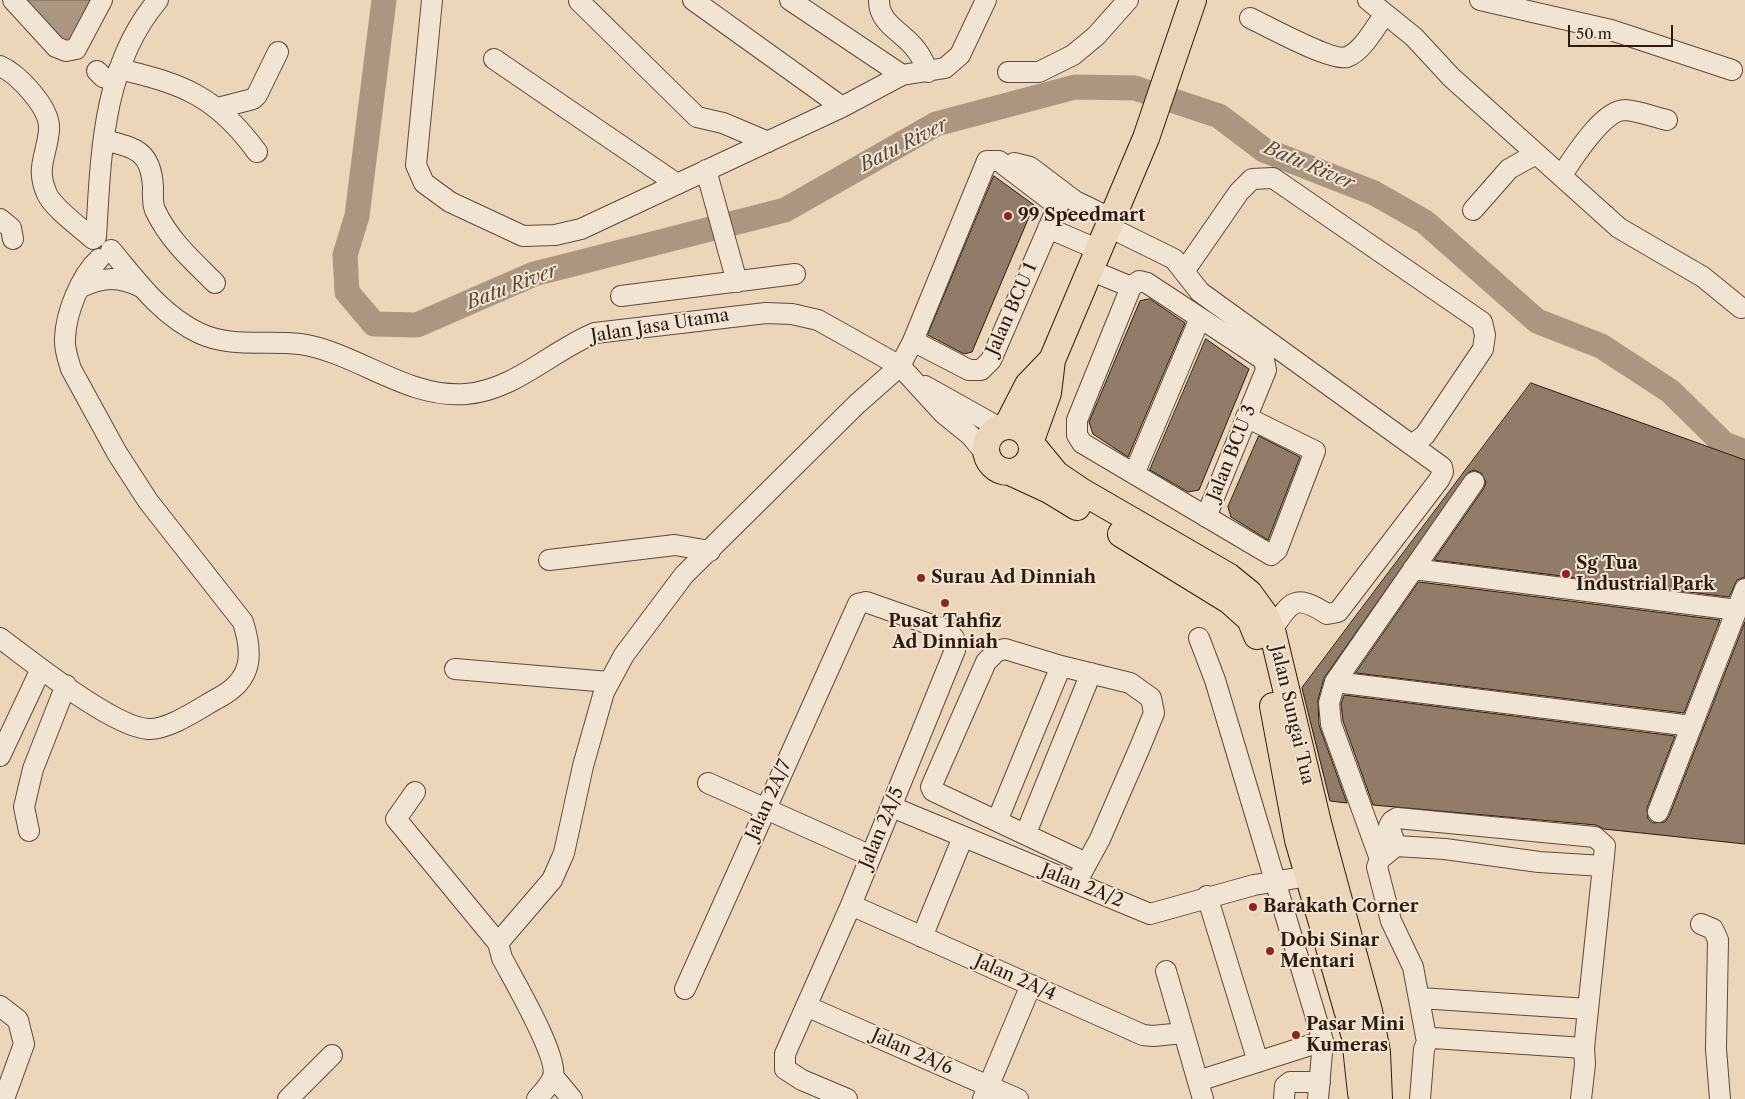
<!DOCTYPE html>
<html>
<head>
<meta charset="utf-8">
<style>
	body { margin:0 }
	#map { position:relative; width:1745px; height:1099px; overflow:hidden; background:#ebd6b9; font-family:"Libre Caslon Text",serif }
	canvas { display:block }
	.scale { position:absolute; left:1568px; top:25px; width:105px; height:22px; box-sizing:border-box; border:2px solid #2e1b10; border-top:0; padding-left:6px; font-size:15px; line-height:18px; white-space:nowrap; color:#2e1b10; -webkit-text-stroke:4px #f2e4d2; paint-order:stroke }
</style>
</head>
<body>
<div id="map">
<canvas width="1745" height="1099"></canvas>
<div class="scale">50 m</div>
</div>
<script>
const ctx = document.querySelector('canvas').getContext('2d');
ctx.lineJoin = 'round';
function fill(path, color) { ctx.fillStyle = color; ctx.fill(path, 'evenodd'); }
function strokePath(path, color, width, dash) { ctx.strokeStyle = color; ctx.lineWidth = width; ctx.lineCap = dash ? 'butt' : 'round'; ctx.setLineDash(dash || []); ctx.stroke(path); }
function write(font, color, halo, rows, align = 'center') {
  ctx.font = font + ' "Libre Caslon Text",serif'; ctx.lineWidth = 4; ctx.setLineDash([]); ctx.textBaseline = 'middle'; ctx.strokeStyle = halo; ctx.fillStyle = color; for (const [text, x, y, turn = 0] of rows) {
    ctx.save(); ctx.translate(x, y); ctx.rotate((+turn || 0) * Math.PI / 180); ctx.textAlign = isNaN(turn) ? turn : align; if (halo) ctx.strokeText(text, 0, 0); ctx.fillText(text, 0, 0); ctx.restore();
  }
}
const water = new Path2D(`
	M18,0H90L69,43L61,46Z`);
fill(water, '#ab9680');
strokePath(water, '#796553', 1);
strokePath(new Path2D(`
	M384,0L357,216L345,255L347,292L374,324L417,325L534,274L785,210L936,124L1075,87L1135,88L1219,116L1264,150L1374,193L1425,222L1537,321L1601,346L1670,391L1724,444L1745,452`), '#ab9680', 25);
const building = new Path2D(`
	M994,176L1034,205L972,352L964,354L928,335Z
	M1150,299L1185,323L1128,457L1093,434L1089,422L1140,301Z
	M1206,339L1249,369L1199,490L1188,492L1150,470Z
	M1531,383L1745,460V577L1737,580L1729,597L1434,560L1484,488L1486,482L1481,473L1474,470L1469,472L1324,678L1318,700L1319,725L1347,803L1330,801L1302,688Z
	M1259,436L1300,457L1268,540L1231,517L1228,507Z
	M1419,582L1720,620L1684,713L1356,673Z
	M1745,622V844L1604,829L1596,825L1373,805L1343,721L1341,704L1344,695L1675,736L1647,808L1648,819L1653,823L1665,822L1669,816Z`);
fill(building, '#907c68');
strokePath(building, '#2e1b10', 1);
const minor = new Path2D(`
	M13,0L56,47L66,51L76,49L102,0
	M432,0L416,165L424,183L450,202L523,236L555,235L581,229L842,107L902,75L945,68L960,55L986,0
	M693,0L842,107
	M790,0L902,75
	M879,0C878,24 905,33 917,51C922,57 925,65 928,72
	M1368,0L1414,37L1451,77L1619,228L1703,277L1741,308
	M1480,0L1611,30L1732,70
	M579,1L697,117L723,123L768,142
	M1250,18C1267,26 1332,62 1347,57C1363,51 1375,27 1385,14
	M494,59L677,184
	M0,66C18,74 51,108 49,130C47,155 35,168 47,194C54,209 80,227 93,239
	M119,69C184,84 217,97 257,152
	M97,71L103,77L115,81
	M1008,72H1039L1073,55L1096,36L1128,0
	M218,108L253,99L257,95L278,52
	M104,140C136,148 151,151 153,187C153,194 152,203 155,210C169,240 192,260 215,283
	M1014,163L1030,167L1075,201L1112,219
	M706,170L737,282
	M1561,176C1573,159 1602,110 1625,110C1639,111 1654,117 1667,120
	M1473,210L1509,169L1536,154
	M0,219L11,228L13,239
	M1109,227L1174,259L1200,292L1442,467L1443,472L1439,480L1338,612L1327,614C1296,594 1291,600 1272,630
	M1048,228L1099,250
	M96,237C101,155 102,66 158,0
	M111,250C137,281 161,315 199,333C231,348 265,340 300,344C356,352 407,399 466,394C515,390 551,351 595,333L766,313L792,314L818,320L900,366L944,414L970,435L987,455
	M1090,270L1131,287
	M1185,270L1239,192L1252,179L1273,178L1482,322L1485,335L1483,349L1425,435L1413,444
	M81,287C104,277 118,276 141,287
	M621,296L795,274
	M925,386L1000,428
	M1134,474L1200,318
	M1206,517L1266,370L1264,360L1147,283L1139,281L1131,287L1077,420V435L1082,443L1271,555L1277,550L1315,451L1246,417
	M549,560L675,545L710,551
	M1413,569L1737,610
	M0,638C31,661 113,727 148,729C170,730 201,707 220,697C253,679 253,654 243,622L148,501L117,453L71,369C68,359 64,349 65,338C66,313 80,277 99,259
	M1199,638L1215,680L1323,1041L1318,1099
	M455,669L609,682
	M1335,682L1692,726
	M0,756L41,669
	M708,783L871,856
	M415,792L396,819L498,943L502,958C513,979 559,1057 553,1077C550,1085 543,1092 537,1099
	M892,807L1150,914L1254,885L1321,874
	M1658,812L1745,589
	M997,821L1061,666
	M29,831L24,807L33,769L66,685
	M1026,833L1091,673
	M1396,846L1389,826L1392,821L1397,818L1595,837L1605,846L1603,866
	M1380,859L1331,724L1329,703L1335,682L1474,482
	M1076,883L1100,839L1140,747L1154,713L1151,698L1130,683L1061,666L1005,649L997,651L986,662L931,787L933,791L1086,863
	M1207,896L1258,1062
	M851,905L1143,1035L1153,1036L1183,1033
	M1701,924L1713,929L1718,940L1716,1049L1720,1099
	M922,937L963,837
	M498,943L552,880L564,853L583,766L604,692L624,655L684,575L857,404L900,366L913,341L969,370H981L991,360L1058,206L999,161H987L913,341
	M1166,971L1203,1099
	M685,989L858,604L866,602L946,630L954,638L955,650L851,905L785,1054V1069L802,1080L847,1099
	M1420,998L1588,1009
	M0,1006L18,1020L24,1044L4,1099
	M806,1006L1018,1099
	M1427,1042L1413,967L1391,921L1377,867L1380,859L1396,846L1445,849L1539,862L1603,866L1584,1048
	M553,1076L572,1099
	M1198,1081L1323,1041
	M288,1099L332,1055
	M983,1099L1031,985
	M1284,1099L1285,1086L1290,1082H1320
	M1420,1099L1424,1049L1427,1042L1433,1038L1584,1048L1585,1064L1581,1099`);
const major = new Path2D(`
	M986 449a23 23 0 1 1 46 0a23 23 0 1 1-46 0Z
	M1007,426L1028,385L1052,360
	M1031,440L1048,393L1052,360L1146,138L1193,0
	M1033,446L1056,474L1081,491L1228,576L1249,593L1265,615L1272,630L1319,827L1369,1011L1377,1052L1379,1099
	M1010,472L1049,490L1077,507
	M1121,534L1230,601L1250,619L1257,636
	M1273,706L1298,840L1355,1037L1361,1093`);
strokePath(minor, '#5d4a3a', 22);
strokePath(major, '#2e1b10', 28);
strokePath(minor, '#f2e4d2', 20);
strokePath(major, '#ebd6b9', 26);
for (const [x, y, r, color] of [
	[1008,216,5,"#8f2418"],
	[1566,574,5,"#8f2418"],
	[921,578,5,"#8f2418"],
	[945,603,5,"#8f2418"],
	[1253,907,5,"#8f2418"],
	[1270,951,5,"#8f2418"],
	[1296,1035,5,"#8f2418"]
]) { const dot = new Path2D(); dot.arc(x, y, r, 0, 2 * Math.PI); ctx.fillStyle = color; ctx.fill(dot); strokePath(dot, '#f2e4d2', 2); }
write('bold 18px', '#2e1b10', '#f2e4d2', [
	["99 Speedmart",1018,216],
	["Sg Tua",1576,564],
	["Industrial Park",1576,585],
	["Surau Ad Dinniah",931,578],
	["Pusat Tahfiz",945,622,"center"],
	["Ad Dinniah",945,643,"center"],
	["Barakath Corner",1263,907],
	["Dobi Sinar",1280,941],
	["Mentari",1280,962],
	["Pasar Mini",1306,1025],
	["Kumeras",1306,1046]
], 'left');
write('18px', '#2e1b10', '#f2e4d2', [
	["Jalan BCU 1",1012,309,-66],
	["Jalan Jasa Utama",660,326,-9],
	["Jalan BCU 3",1232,453,-68],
	["Jalan Sungai Tua",1292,715,77],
	["Jalan 2A/7",769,800,-66],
	["Jalan 2A/5",882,828,-67],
	["Jalan 2A/2",1082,886,22],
	["Jalan 2A/4",1015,978,24],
	["Jalan 2A/6",912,1052,24]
]);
write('italic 19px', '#5a4637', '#f2e4d2', [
	["Batu River",904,145,-27],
	["Batu River",1309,166,23],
	["Batu River",512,287,-21]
]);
</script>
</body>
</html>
